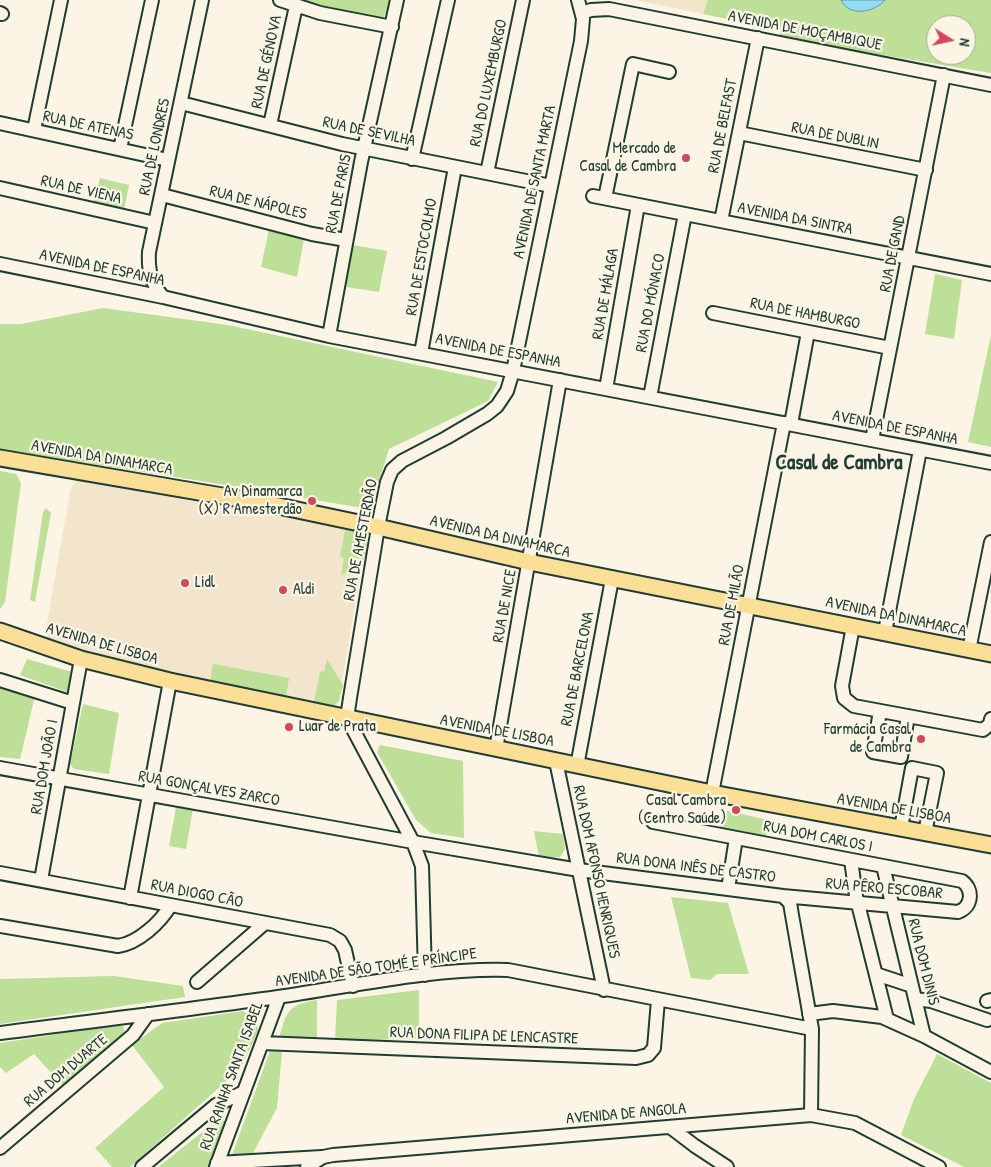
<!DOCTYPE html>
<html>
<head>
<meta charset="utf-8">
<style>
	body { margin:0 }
	#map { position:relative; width:991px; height:1167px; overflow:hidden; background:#fcf5e5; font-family:"Patrick Hand",sans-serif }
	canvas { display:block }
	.north { position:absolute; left:926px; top:15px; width:50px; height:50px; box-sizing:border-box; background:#fcf5e5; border:1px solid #a4ab9e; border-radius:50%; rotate:100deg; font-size:14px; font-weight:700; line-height:20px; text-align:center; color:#1f3d34 }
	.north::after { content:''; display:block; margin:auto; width:18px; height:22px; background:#d1495b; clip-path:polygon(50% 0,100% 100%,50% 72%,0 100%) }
</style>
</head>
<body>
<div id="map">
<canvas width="991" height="1167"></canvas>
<div class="north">N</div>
</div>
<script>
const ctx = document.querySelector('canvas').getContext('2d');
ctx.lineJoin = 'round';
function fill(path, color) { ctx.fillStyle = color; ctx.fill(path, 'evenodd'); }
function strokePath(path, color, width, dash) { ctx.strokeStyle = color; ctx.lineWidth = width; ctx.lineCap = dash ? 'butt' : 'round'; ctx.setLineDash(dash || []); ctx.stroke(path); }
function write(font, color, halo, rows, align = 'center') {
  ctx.font = font + ' "Patrick Hand",sans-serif'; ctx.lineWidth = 4.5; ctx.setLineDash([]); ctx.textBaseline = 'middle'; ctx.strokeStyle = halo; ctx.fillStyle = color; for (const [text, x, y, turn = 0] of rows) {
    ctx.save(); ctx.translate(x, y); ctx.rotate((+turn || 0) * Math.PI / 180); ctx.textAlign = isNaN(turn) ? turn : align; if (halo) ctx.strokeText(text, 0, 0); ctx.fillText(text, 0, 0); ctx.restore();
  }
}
fill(new Path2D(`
	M636,0H708L703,14Z
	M87,478L246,504L368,530L338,704L331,708L205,684L105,659L50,642L45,634L71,487L76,481Z`), '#f2e5cb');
fill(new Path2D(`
	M301,0H392L383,18L351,14Z
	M708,0H991V73L780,38V30L703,14ZM936,25H966V55H936Z
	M100,178L129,185L124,210L93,204Z
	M269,229L304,239L297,277L261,267Z
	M353,245L387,251L379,292L346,287Z
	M935,274L962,280L954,339L925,334Z
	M103,308L228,325L498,382L488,401L389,449L372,503L363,508L195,480L0,450V324H21Z
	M991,335V447L968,442Z
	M0,471L16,474L21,483L5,602L0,609Z
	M46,508L51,513L35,602L30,600L43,512Z
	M345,530L365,534L368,540L366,557L341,576L344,558L340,557Z
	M27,659L72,672L67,692L20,675Z
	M327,659L343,685L339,701L334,705L314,703L320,671L324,672Z
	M213,664L289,678L286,697L210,681Z
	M0,685L35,696L20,759L0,757Z
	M83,704L119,713L109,774L74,769L70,764Z
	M380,745L463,761L464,838L431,833L416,820L377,752Z
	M176,807L193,809L186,849L169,846Z
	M723,810L769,820L765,840L719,831Z
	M534,831L563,834L565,849L560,857L539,858Z
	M671,897L728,903L749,974H717L710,980L691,978Z
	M114,976L183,986L185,997L0,1024V979Z
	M419,990V1039L335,1040L337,1000Z
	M317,1000V1041L279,1039C286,1011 288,1005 317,1000Z
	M243,1011L257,1020L258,1031L241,1068L130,1167H112L95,1148L164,1087L132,1045L162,1023Z
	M117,1025L123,1026L125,1034L63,1086L34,1054L6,1073L0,1067V1043Z
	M270,1051L282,1052L277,1108L253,1153L232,1155Z
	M937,1054L991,1083V1167H964L901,1135L914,1099Z
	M220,1118L225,1122L208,1167H158Z`), '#bddf98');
const water = new Path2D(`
	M841,0H885C875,12 849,18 841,0Z`);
fill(water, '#94dcf6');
strokePath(water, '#659ca8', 1);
const minor = new Path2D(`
	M280,0L320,13L392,27
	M0,13L2,14
	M582,13L591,10L609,9L991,85
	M181,103L342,144L551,186
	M0,123L168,160
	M270,125L296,6
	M34,130L61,0
	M739,133L926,170
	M120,149L152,0
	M412,159L448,0
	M487,173L523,0
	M0,188L155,223
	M162,195L312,234L346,240
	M593,196L991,274
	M605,198L633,64L669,72
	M721,221L758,38
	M0,264L163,297L329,336L991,463
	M163,297C151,283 148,271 149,252L202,0
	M713,313L890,348
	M329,336L361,162L397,0
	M421,353L455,167
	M606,389L638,205
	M650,397L685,214
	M791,424L808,332
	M872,440L944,75
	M853,626L842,686L844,698L854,706L983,730L990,724L991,719
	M885,632L920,450
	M969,650L991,542
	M0,680L73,703
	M880,711L873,752L901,757L908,716
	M496,749L560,380
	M556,761L604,990
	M577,766L612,579
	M0,768L413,842L579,870L783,896L790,903L792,915L812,1029L811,1115
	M712,793L784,423
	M653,822L962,881C974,890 972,907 958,912L783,896
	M901,828L912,768L937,773L925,833
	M851,860L856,896L887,1019
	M883,866L924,1036
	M0,873L330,935L340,941L345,950L353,986
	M41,880L81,659
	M728,889L736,838
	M130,898L170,681
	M0,926L118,946C138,943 160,923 170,906
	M876,974L912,986
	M425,975L422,866L413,842L347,718L350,698L378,527L387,482L392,470L402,461L446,438L487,414L497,406L507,391L513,371L581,41L583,19L578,0
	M197,982L265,923
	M915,999L931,1001L987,1020
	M987,1001L991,1000
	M809,1014L833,1011L882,1017L924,1036L991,1072
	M0,1033C93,1021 186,1010 278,997C354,986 431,968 508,970L812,1029
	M262,1043L636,1058L648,1055L654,1048L658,1000
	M670,1127L695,1146L727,1167
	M0,1148L133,1035L148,1014
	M217,1163L322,1157
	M142,1167L216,1105L244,1092
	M216,1167L279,997
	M307,1167L323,1157L333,1155L811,1115L855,1123L939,1167`);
const major = new Path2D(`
	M0,458L269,504L378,527L529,562L991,654
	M0,631L81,659L170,681L712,793L991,845`);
strokePath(minor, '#1f3d34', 16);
strokePath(major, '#1f3d34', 19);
strokePath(minor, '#fcf5e5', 12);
strokePath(major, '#fbdf96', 15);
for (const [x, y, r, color] of [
	[686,158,5,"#d1495b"],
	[312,501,5,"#d1495b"],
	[185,583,5,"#d1495b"],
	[283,590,5,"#d1495b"],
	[289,727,5,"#d1495b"],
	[921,739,5,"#d1495b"],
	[736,810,5,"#d1495b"]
]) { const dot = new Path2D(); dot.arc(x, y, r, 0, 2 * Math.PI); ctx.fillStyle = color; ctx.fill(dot); strokePath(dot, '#fcf5e5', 2); }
write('16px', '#1f3d34', '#fcf5e5', [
	["AVENIDA DE MOÇAMBIQUE",805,31,11],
	["RUA DE GÉNOVA",267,62,-78],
	["RUA DO LUXEMBURGO",489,83,-78],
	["RUA DE ATENAS",88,126,12],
	["RUA DE BELFAST",723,126,-79],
	["RUA DE SEVILHA",369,132,12],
	["RUA DE DUBLIN",835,136,11],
	["RUA DE LONDRES",155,147,-78],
	["AVENIDA DE SANTA MARTA",535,182,-78],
	["RUA DE VIENA",81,190,13],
	["RUA DE PARIS",339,194,-79],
	["RUA DE NÁPOLES",258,203,14],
	["AVENIDA DA SINTRA",795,219,11],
	["RUA DE GAND",893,254,-79],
	["RUA DE ESTOCOLMO",422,257,-80],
	["AVENIDA DE ESPANHA",102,268,12],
	["RUA DE MÁLAGA",606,294,-80],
	["RUA DO MÓNACO",651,303,-79],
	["RUA DE HAMBURGO",805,314,11],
	["AVENIDA DE ESPANHA",498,351,11],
	["AVENIDA DE ESPANHA",895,428,11],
	["AVENIDA DA DINAMARCA",102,458,10],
	["AVENIDA DA DINAMARCA",500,537,13],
	["RUA DE AMESTERDÃO",361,540,-79],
	["RUA DE MILÃO",732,605,-79],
	["RUA DE NICE",505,606,-80],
	["AVENIDA DA DINAMARCA",896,617,12],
	["AVENIDA DE LISBOA",102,644,16],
	["RUA DE BARCELONA",578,669,-79],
	["AVENIDA DE LISBOA",497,731,11],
	["RUA DOM JOÃO I",45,767,-80],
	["RUA GONÇALVES ZARCO",209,789,10],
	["AVENIDA DE LISBOA",894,809,10],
	["RUA DOM CARLOS I",818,837,11],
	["RUA DONA INÊS DE CASTRO",696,868,7],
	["RUA DOM AFONSO HENRIQUES",596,872,78],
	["RUA PÊRO ESCOBAR",884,889,5],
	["RUA DIOGO CÃO",197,894,11],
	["RUA DOM DINIS",923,962,76],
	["AVENIDA DE SÃO TOMÉ E PRÍNCIPE",376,968,-8],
	["RUA DONA FILIPA DE LENCASTRE",484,1036,2],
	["RUA DOM DUARTE",66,1071,-40],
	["RUA RAINHA SANTA ISABEL",232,1076,-70],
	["AVENIDA DE ANGOLA",626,1114,-5]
]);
write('16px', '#1f3d34', '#fcf5e5', [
	["Mercado de",676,149],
	["Casal de Cambra",676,167],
	["Av Dinamarca",302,492],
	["(X) R Amesterdão",302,510],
	["Lidl",195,583,"left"],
	["Aldi",293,590,"left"],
	["Luar de Prata",299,727,"left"],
	["Farmácia Casal",911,730],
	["de Cambra",911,748],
	["Casal Cambra",726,801],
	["(Centro Saúde)",726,819]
], 'right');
write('bold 21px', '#1f3d34', '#fcf5e5', [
	["Casal de Cambra",839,463]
]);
</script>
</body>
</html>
